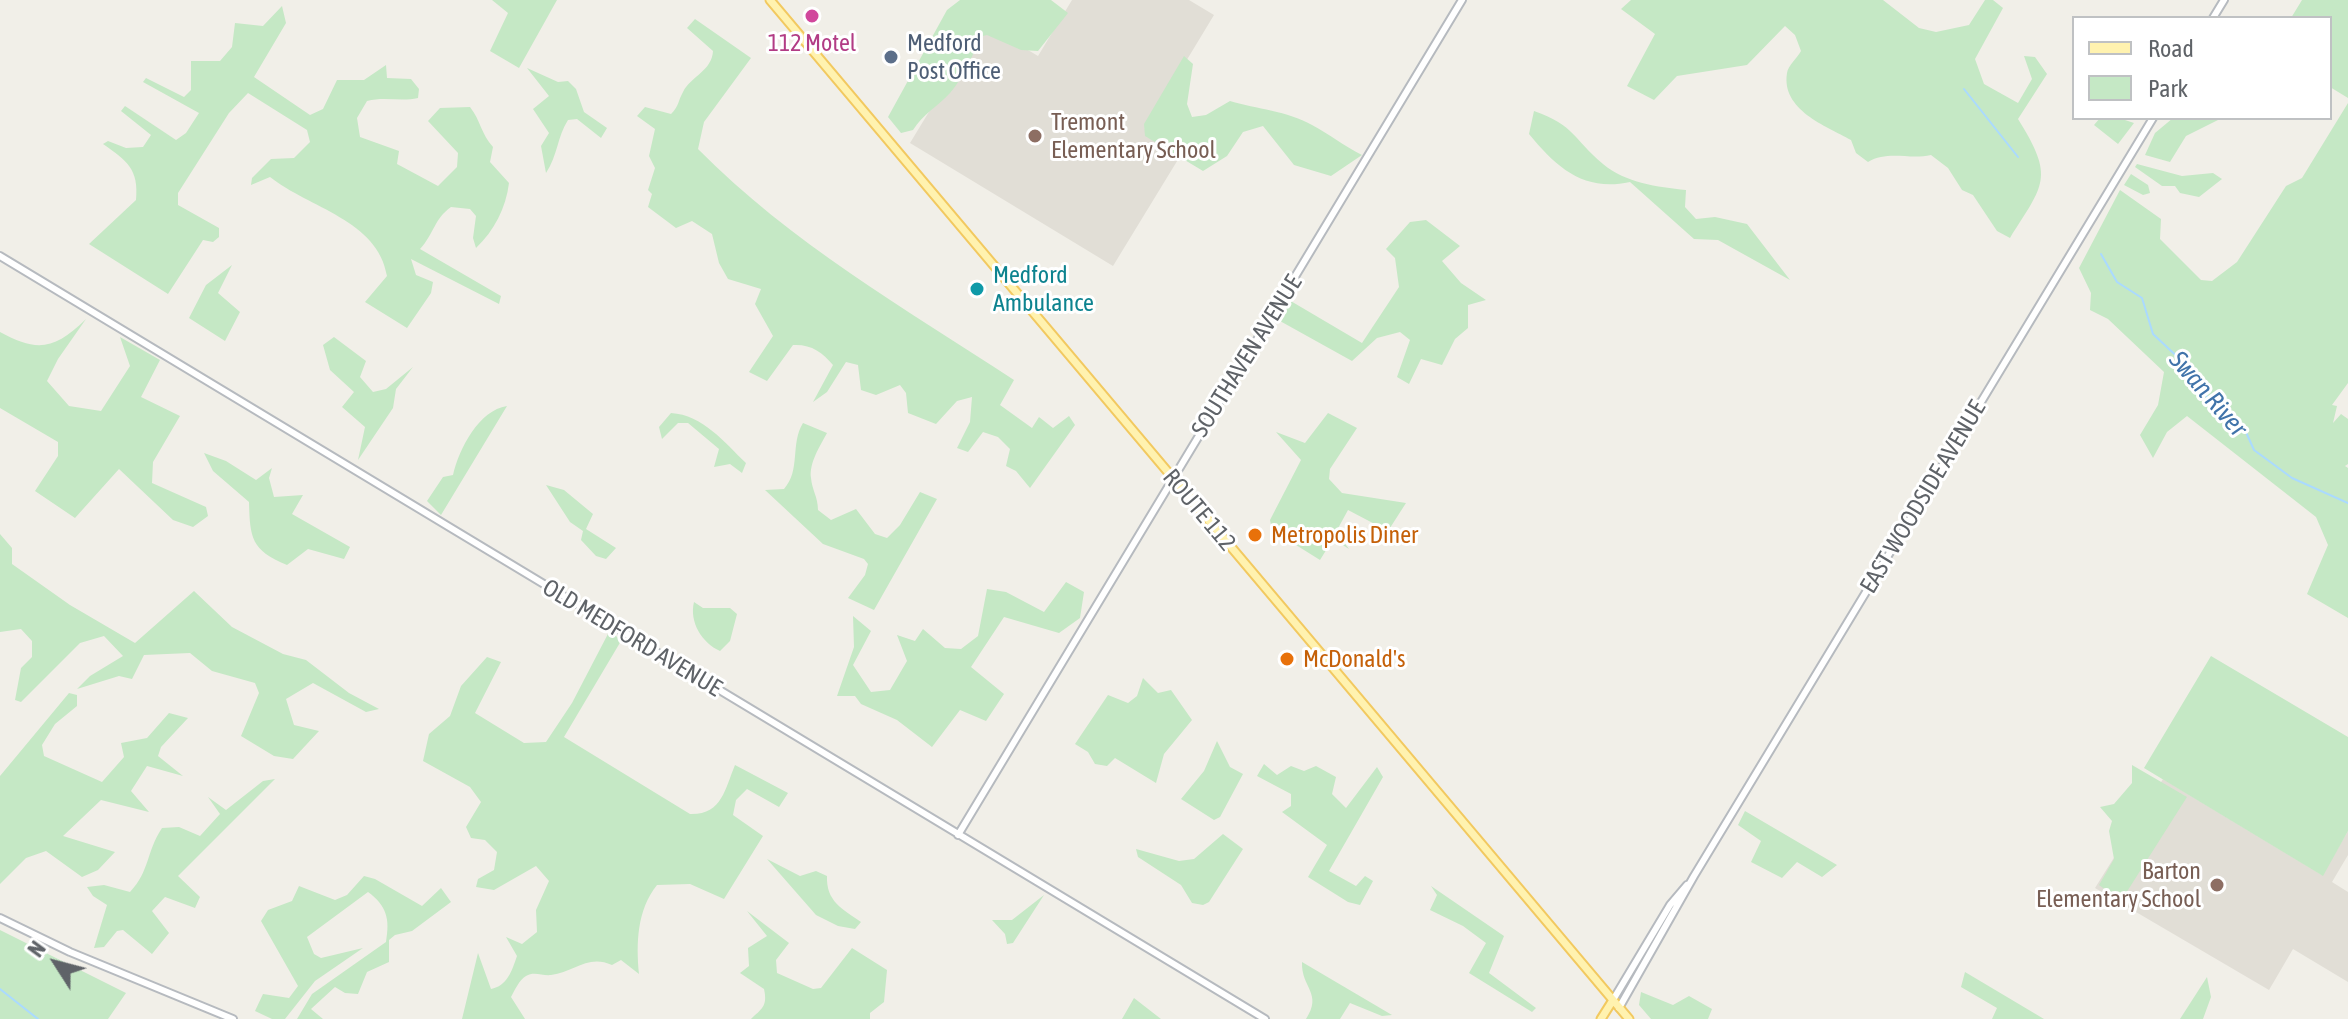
<!DOCTYPE html>
<html>
<head>
<meta charset="utf-8">
<style>
	body { margin:0 }
	#map { position:relative; width:2348px; height:1019px; overflow:hidden; background:#f1efe8; font-family:"Asap Condensed",sans-serif }
	canvas { display:block }
	.legend { position:absolute; left:2072px; top:16px; width:260px; height:104px; box-sizing:border-box; background:#fff; border:2px solid #bfc1c3; margin:0; padding:10px 14px; list-style:none; font-size:24px; color:#5f6368 }
	.legend li { display:flex; align-items:center; gap:16px; height:40px }
	.legend b { width:40px; border:2px solid #bfc1c3 }
	.north { position:absolute; left:16px; top:923px; width:80px; height:80px; -webkit-text-stroke:6px #fff; paint-order:stroke; rotate:306deg; font-size:22px; font-weight:700; line-height:32px; text-align:center; color:#5f6368 }
	.north::after { content:''; display:block; margin:auto; width:28px; height:36px; background:#5f6368; clip-path:polygon(50% 0,100% 100%,50% 72%,0 100%) }
</style>
</head>
<body>
<div id="map">
<canvas width="2348" height="1019"></canvas>
<ul class="legend">
<li><b style="height:10px;background:#fff2af"></b>Road</li>
<li><b style="height:22px;background:#c5e8c5"></b>Park</li>
</ul>
<div class="north">N</div>
</div>
<script>
const ctx = document.querySelector('canvas').getContext('2d');
ctx.lineJoin = 'round';
function fill(path, color) { ctx.fillStyle = color; ctx.fill(path, 'evenodd'); }
function strokePath(path, color, width, dash) { ctx.strokeStyle = color; ctx.lineWidth = width; ctx.lineCap = dash ? 'butt' : 'round'; ctx.setLineDash(dash || []); ctx.stroke(path); }
function write(font, color, halo, rows, align = 'center') {
  ctx.font = font + ' "Asap Condensed",sans-serif'; ctx.lineWidth = 6; ctx.setLineDash([]); ctx.textBaseline = 'middle'; ctx.strokeStyle = halo; ctx.fillStyle = color; for (const [text, x, y, turn = 0] of rows) {
    ctx.save(); ctx.translate(x, y); ctx.rotate((+turn || 0) * Math.PI / 180); ctx.textAlign = isNaN(turn) ? turn : align; if (halo) ctx.strokeText(text, 0, 0); ctx.fillText(text, 0, 0); ctx.restore();
  }
}
fill(new Path2D(`
	M1072,0H1189L1214,15L1145,129L1182,153L1113,266L910,143L983,23L1038,56Z
	M2163,779L2322,875L2348,831V855L2332,882L2348,892V982L2293,949L2269,990L2095,888Z`), '#e1ded6');
fill(new Path2D(`
	M492,0H557L519,68L490,51L508,13Z
	M960,0H1051L1068,13L1038,51L1021,50L987,35L983,36C971,55 965,76 950,93C937,107 923,114 913,130L901,133L888,117L947,10Z
	M1631,0H1883L1919,28L1936,32L1969,25L1985,0H1993L2003,8L1975,59L1984,84L2018,103L2032,79L2024,56L2035,57L2047,74L2018,119C2055,178 2044,184 2010,238L1997,231L1973,195L1962,190L1948,168L1931,155C1909,160 1888,150 1868,162L1856,153L1851,140C1826,126 1781,110 1787,73C1788,66 1797,58 1801,51L1795,35L1785,26L1747,65L1677,76L1654,100L1627,86L1655,34L1621,9Z
	M2302,0H2348V98L2330,87V18H2291Z
	M282,6L286,23L254,77L310,115L323,109L337,80H364L386,65L387,78L411,79L419,89L418,98C400,102 385,96 367,101L357,118L360,137L399,151L397,164L438,186L457,167L458,153L428,121L440,108L470,107C481,121 481,134 493,147L490,162L509,183C506,208 494,231 476,248L473,238L476,216L470,209L451,207C434,219 434,234 420,249L501,296L499,304L411,259L416,275L433,282L431,293L407,328L365,302L387,276C378,220 309,208 270,177L251,185L252,178L271,159L294,158L310,142L307,130L248,93L229,113L178,193V205L219,228V237L213,242L203,240L168,294L89,244L136,200C139,169 127,161 103,144L108,141L126,148L143,147L151,135L121,111L125,106L176,140L186,133L199,113L143,82L146,78L184,97L191,90V61H220L232,47L235,23L263,26Z
	M695,19L751,58L704,122L698,149C791,243 904,308 1014,380L1000,405L1032,428L1039,417L1053,428L1069,416L1075,425L1030,488L1016,471L1006,466L1010,449L998,437L983,432L968,452L957,448L970,422L972,397L957,401L936,424L908,413L906,393L900,385L876,395L861,390L858,365L846,362L827,392L813,402L833,365C822,352 811,344 793,345L767,381L749,372L773,336L755,304L761,289L728,279L719,263L712,234L692,221L676,228L648,207L652,194L648,190L655,168L649,156L655,129L637,116L645,107L671,114C679,106 678,101 683,92C691,76 712,71 713,51L687,28Z
	M1184,56L1193,64L1187,104L1192,117L1206,115L1230,101C1257,109 1287,111 1312,125C1329,134 1344,146 1362,155L1331,176L1294,165L1263,126L1243,132L1227,156L1203,171L1145,136L1144,124Z
	M527,68L558,82L568,81L576,89L584,112L607,128L601,138L577,119L568,120C557,137 558,155 546,173L541,146L549,133L533,109L549,96Z
	M2348,103V383L2332,405L2337,406L2333,423L2341,414L2348,419V464L2345,466L2348,468V618L2307,594L2328,545L2316,517L2187,416L2167,432L2153,458L2140,435L2158,405L2164,372L2108,319L2090,310L2091,293L2079,268L2120,190L2161,219L2160,239L2201,280L2212,281L2237,262L2286,186L2302,178Z
	M1534,111C1576,126 1572,138 1603,164C1626,183 1657,187 1686,190L1685,207L1696,219L1715,217L1747,224L1790,280L1718,240L1694,239L1630,182C1584,192 1557,168 1529,134Z
	M2100,118H2119L2134,123L2118,144L2094,125Z
	M2173,118H2222L2186,136L2170,162L2145,155L2155,133Z
	M2137,164L2182,176L2213,173L2222,179L2199,197L2180,193L2175,186H2162L2135,167Z
	M2131,174L2148,185L2150,193L2143,195L2124,185Z
	M1426,220L1460,246L1442,261L1461,283L1486,300L1468,305V328L1455,339L1442,365L1421,359L1409,384L1397,377L1410,340L1400,332L1377,338L1352,361L1280,321L1289,300L1362,343L1399,287L1395,258L1386,249L1410,222Z
	M232,265L218,293L240,312L225,341L189,318L206,285Z
	M86,319L58,359L47,381L69,406L101,411L130,366L120,337L160,360L141,397L180,416L153,462L152,483L206,507L208,516L193,527L173,520L119,469L75,518L35,491L58,456V442L0,408V332C38,353 55,349 86,319Z
	M334,337L366,361L360,377L373,392L386,389L413,367L396,389L393,408L358,460L365,427L342,407L354,392L330,370L323,345Z
	M507,406L441,515L427,501L443,477L453,475C459,449 479,410 507,406Z
	M671,413C703,415 724,442 746,463L742,473L730,464L714,467L719,449L688,423H678L662,439L659,427Z
	M1328,413L1357,428L1330,469L1329,479L1342,493L1406,503L1388,531L1348,510L1336,532L1349,549L1333,539L1320,560L1272,530L1270,520L1301,460L1276,432L1305,443Z
	M803,423L827,433C820,446 809,463 811,478C812,490 818,497 818,510L831,520L856,509L875,534L887,538L900,525L920,492L937,499L874,610L848,598L865,575L868,564L864,559L823,544L765,490L784,489C801,470 790,444 803,423Z
	M204,453L226,461L256,480L272,468L269,478L274,497L303,495L292,514L350,547L344,559L308,549L287,565C251,550 250,538 249,502L213,471Z
	M546,485L564,490L593,514L586,529L616,548L606,559L596,556L581,540L583,531L570,522Z
	M0,534L12,548V564L70,605L135,643L194,591L232,627L283,654L306,660L349,693L379,709L366,712L313,683L286,699L294,725L319,731L293,759L274,756L241,736L259,693L255,683L212,671L190,653L144,655L132,679L119,676L77,689L90,676L123,656L104,636L80,643L21,702L15,700L21,668L32,657V641L21,629L0,632Z
	M1066,582L1084,592L1080,618L1059,633L1004,617L971,667L1004,694L986,721L960,710L932,747L897,720L861,704L855,696H837L854,647L853,616L871,631L853,665L871,692L890,690L907,661L897,635L915,641L923,629L945,648L961,649L978,636L987,589L1006,592L1044,612Z
	M694,602L703,608H730L737,614L730,641L720,651C702,643 689,622 694,602Z
	M610,630L621,641L564,737L690,814C722,815 725,789 735,765L788,793L779,807L747,789L736,800L733,815L763,836L724,899L690,884L657,885C637,910 636,943 639,974L621,960L612,965C588,954 574,972 551,975C542,976 534,971 526,976C519,980 515,990 511,997L525,1019H462L478,953L491,989C507,986 512,971 517,956L506,937L522,944L537,932L536,910L549,881L536,866L494,890L476,887L478,879L494,870L497,852L485,840L471,838L466,827L481,802L470,787L423,761L429,734L450,716L461,686L487,657L501,662L475,713L524,743L546,742L572,703Z
	M2211,656L2348,737V831L2323,876L2144,768Z
	M1143,678L1158,693L1171,690L1192,720L1164,754L1156,783L1115,758L1107,766L1095,764L1088,752L1075,744L1108,695L1128,703L1137,696Z
	M69,693L77,695V706L55,724L42,745L44,756L102,782L124,757L121,743L147,738L169,713L188,718L161,747L158,756L183,776L147,766L131,791L149,812L101,800L63,836L115,852L98,870L82,877L46,851L26,858L0,884V776Z
	M1217,741L1230,767L1243,774L1220,817L1214,820L1181,799L1204,771Z
	M1264,764L1277,775L1291,766L1304,771L1316,766L1336,777L1332,794L1346,808L1377,767L1383,777L1329,871L1356,886L1365,876L1373,881L1360,905L1348,902L1308,877L1327,845L1282,812L1291,806V794L1257,776Z
	M2132,765L2187,797L2121,901L2099,885L2114,859L2109,831L2112,821L2100,807L2114,804L2132,783Z
	M275,779L178,876L200,897L195,908L165,897L152,911L169,933L152,954L123,930L117,931L104,947L94,948L107,905L93,896L87,887L104,885L130,892C150,871 146,852 162,828L179,827L200,836L220,814L208,797L226,810L263,781Z
	M1745,811L1837,865L1822,877L1797,862L1782,878L1751,862L1761,841L1738,825Z
	M1223,834L1243,849L1209,902L1203,905L1192,903L1181,885L1138,857L1136,849L1179,861L1194,859Z
	M767,859L800,876L816,871L827,876C826,901 842,909 861,922L855,929L838,926L816,915Z
	M364,876L375,879L422,906L441,888L451,902L412,931L395,935L389,940V962L367,972L358,994L345,993L335,987L311,1009L323,1019H297L312,994L386,942C390,919 387,906 368,892L307,937L314,954L321,958L363,948L315,981L285,1019H272L255,1011L263,994L289,998L298,986L261,921L268,910L292,901L299,886L335,900L347,895Z
	M1431,886L1504,936L1489,973L1536,1008L1532,1012L1469,973L1486,943L1463,926L1430,910L1437,895Z
	M1044,895L1013,943L1007,944L1005,934L992,920H1012Z
	M747,911L789,943L776,960L777,973L813,989L821,988L852,948L887,970L884,1002L870,1013V1019H751C761,1009 768,1007 764,989L740,973L749,966L748,948L767,936Z
	M0,930L126,993L108,1019H0Z
	M1302,962L1392,1015L1382,1016L1350,1003L1340,1019H1306C1323,993 1301,988 1302,962Z
	M1965,972L2044,1019H1992L1997,1008L1961,987Z
	M2207,977L2211,997L2203,1019H2180Z
	M1641,992L1673,1005L1689,996L1712,1009L1708,1019H1651L1639,1005Z
	M1134,998L1161,1019H1122Z`), '#c5e8c5');
strokePath(new Path2D(`
	M1964,89L2018,157
	M2101,254L2117,282L2142,298L2153,334L2185,364L2210,401L2245,430L2254,450L2292,478L2348,503
	M0,989L38,1019`), '#aadaff', 2);
const secondary = new Path2D(`
	M2213,18L2224,0
	M0,256L1265,1019
	M958,835L1462,0
	M0,918L70,952L233,1019
	M1613,1000L1670,905L1687,885
	M1619,1008L1694,876L2153,118`);
const primary = new Path2D(`
	M770,0L1629,1019
	M1601,1019L1613,1000`);
strokePath(secondary, '#b6babf', 10);
strokePath(primary, '#f2c960', 11);
strokePath(secondary, '#fff', 6);
strokePath(primary, '#fff2af', 7);
for (const [x, y, r, color] of [
	[812,16,8,"#d1479c"],
	[891,57,8,"#5c6f8a"],
	[1035,136,8,"#8d6e63"],
	[977,289,8,"#0f9aa8"],
	[1255,535,8,"#e8710a"],
	[1287,659,8,"#e8710a"],
	[2217,885,8,"#8d6e63"]
]) { const dot = new Path2D(); dot.arc(x, y, r, 0, 2 * Math.PI); ctx.fillStyle = color; ctx.fill(dot); strokePath(dot, '#fff', 3); }
write('24px', '#b23c85', '#fff', [
	["112 Motel",812,43]
]);
write('24px', '#4e5e75', '#fff', [
	["Medford",907,43],
	["Post Office",907,71]
], 'left');
write('24px', '#785e54', '#fff', [
	["Tremont",1051,122],
	["Elementary School",1051,150],
	["Barton",2201,871,"right"],
	["Elementary School",2201,899,"right"]
], 'left');
write('24px', '#0d838f', '#fff', [
	["Medford",993,275],
	["Ambulance",993,303]
], 'left');
write('24px', '#5f6368', '#fff', [
	["SOUTHAVEN AVENUE",1247,356,-58],
	["EAST WOODSIDE AVENUE",1923,497,-59],
	["ROUTE 112",1199,510,50],
	["OLD MEDFORD AVENUE",632,638,31]
]);
write('24px', '#c56008', '#fff', [
	["Metropolis Diner",1271,535],
	["McDonald's",1303,659]
], 'left');
write('italic 26px', '#4174aa', '#fff', [
	["Swan River",2208,394,49]
]);
</script>
</body>
</html>
